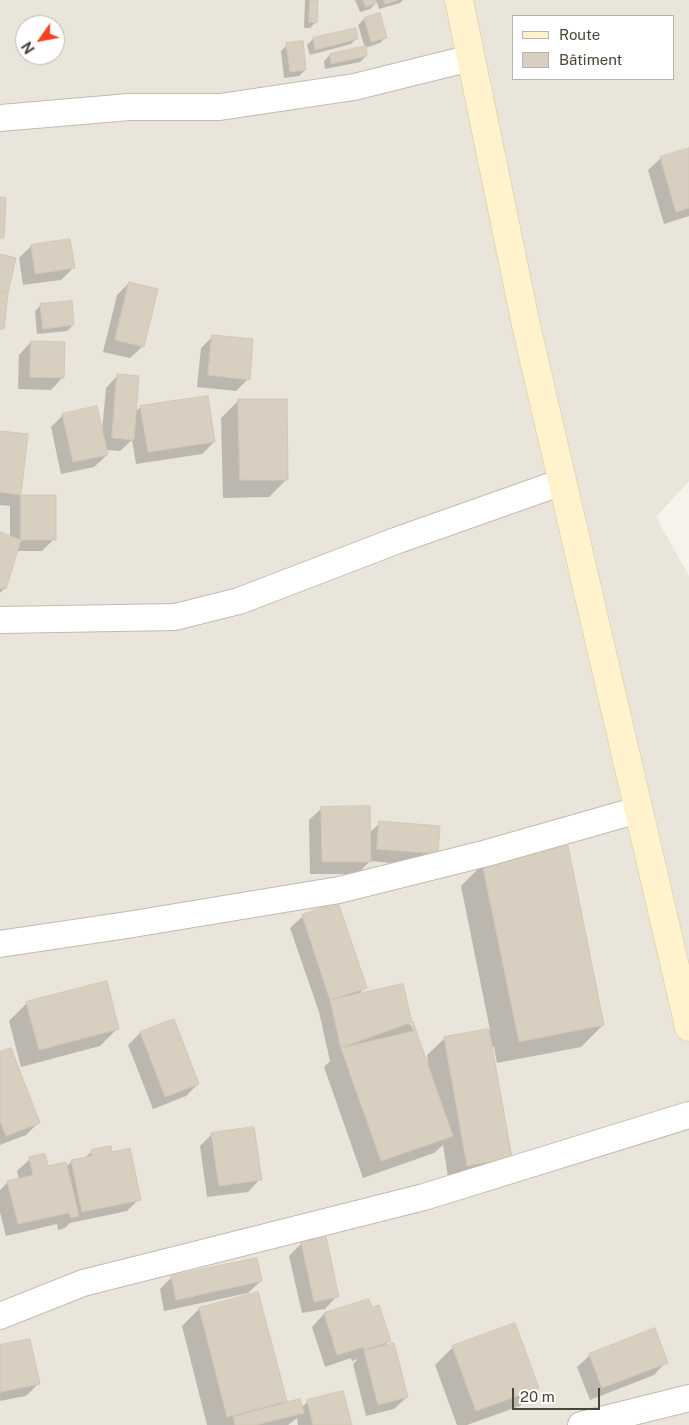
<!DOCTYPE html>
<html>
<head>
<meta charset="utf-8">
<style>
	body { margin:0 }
	#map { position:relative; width:689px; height:1425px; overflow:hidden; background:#f6f3ec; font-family:"Public Sans",sans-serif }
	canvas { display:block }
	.legend { position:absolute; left:512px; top:15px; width:162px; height:65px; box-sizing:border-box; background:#fff; border:1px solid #b7b4b0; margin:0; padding:6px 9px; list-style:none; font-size:15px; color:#4b4439 }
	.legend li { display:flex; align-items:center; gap:10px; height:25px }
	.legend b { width:25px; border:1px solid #b7b4b0 }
	.north { position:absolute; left:15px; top:15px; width:50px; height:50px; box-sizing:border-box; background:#fff; border:1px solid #b7b4b0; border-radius:50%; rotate:237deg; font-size:14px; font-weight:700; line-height:20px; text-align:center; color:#4b4439 }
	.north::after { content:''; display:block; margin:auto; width:18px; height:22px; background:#fc3f1d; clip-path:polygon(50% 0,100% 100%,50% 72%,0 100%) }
	.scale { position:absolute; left:512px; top:1388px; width:88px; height:22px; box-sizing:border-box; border:2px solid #4b4439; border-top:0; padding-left:6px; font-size:15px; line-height:18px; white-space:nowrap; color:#4b4439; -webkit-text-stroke:4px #fff; paint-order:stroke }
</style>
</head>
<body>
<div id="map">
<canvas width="689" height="1425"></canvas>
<ul class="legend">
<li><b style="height:6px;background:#fff3cd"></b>Route</li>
<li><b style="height:14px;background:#d8cfc1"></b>Bâtiment</li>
</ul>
<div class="north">N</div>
<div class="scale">20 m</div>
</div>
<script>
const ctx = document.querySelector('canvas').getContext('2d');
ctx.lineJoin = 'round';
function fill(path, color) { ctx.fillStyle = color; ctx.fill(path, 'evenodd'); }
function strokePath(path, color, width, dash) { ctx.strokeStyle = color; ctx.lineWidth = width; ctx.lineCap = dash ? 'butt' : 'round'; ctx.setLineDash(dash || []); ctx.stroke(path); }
fill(new Path2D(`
	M0,0H689V481L656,517L689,576V1425H0ZM513,16H673V79H513ZM25,25H55V55H25Z`), '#eae5da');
fill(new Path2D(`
	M305,0H317L316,22L310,28H304Z
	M355,0H403L400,3L379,9L377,2L370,9L360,12Z
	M379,15L386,37L380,43L365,48L358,25L364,19Z
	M355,29L357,38L351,44L310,55L307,45L313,39Z
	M287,45L305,70L299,76L284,78L281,51Z
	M330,55L366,56L360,62L325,69L324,61Z
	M689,150V216L664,224L648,170L661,158Z
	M31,246L73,268L61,280L23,285L19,258Z
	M129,283L143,346L130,358L103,352L117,295Z
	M41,305L73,325L67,331L37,334L35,311Z
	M213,336L248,379L236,391L197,387L201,348Z
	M31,342L63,377L51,390L18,389L19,355Z
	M118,375L134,413L141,407L214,442L202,454L136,464L132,440L120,451L106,450L107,455L94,467L61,474L51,427L63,415L102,431L106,388Z
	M238,401L287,479L269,497L223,498L221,418Z
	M0,432L27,435L20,496H55L54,539L42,551H16L4,589L0,593V534L10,537V506L0,505Z
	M322,808L369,833L380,823L437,853L424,866L370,861L357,874H310L309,820Z
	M483,864L603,1025L581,1047L497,1063L494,1047H491L511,1157L449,1183L443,1145L434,1153L363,1178L324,1067L330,1061L319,1012L290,928L303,916L365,987L358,995L411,1025L427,1065L428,1064L427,1055L445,1038L490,1030L461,886Z
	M27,1003L118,1028L100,1046L21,1067L9,1021Z
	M174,1021L198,1084L186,1096L153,1109L128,1045L140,1033Z
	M0,1054L39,1122L26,1135L0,1145Z
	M212,1134L260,1179L248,1192L207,1197L200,1146Z
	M92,1151L111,1153L139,1199L127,1211L70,1223L65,1228L58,1230L57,1224L6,1236L0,1212V1190L8,1182L19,1179L17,1171L30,1159L47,1167H66L72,1161L85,1158Z
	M302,1243L337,1296L325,1309L302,1313L289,1256Z
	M172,1277L261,1281L248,1293L164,1311L160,1289Z
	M368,1300L389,1341L383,1347L407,1397L394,1409L366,1416L353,1364L358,1359L352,1361L351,1358L325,1367L312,1327L324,1314Z
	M199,1309L285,1401L280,1406L301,1408L308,1401L350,1425H298L297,1418L288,1425H207L182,1326Z
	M0,1347L38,1384L26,1396L0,1401Z
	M453,1347L537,1388L520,1406L467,1425H457L435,1365Z
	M590,1355L666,1362L654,1375L590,1400L577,1367Z`), '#0003');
const building = new Path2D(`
	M310,0H318L317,23L309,22Z
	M363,0H376L377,3L366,7Z
	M384,0H398L385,4Z
	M380,13L387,38L371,42L364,18Z
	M356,28L358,39L315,50L313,38Z
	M303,41L306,70L290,72L286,43Z
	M366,46L367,56L331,64L330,54Z
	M689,148V208L676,212L660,157Z
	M0,197L6,198L4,238H0Z
	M70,239L75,268L35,274L31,245Z
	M0,254L16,258L8,293L0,291Z
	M129,282L158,289L144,347L115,340Z
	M0,292L8,293L4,329H0Z
	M72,301L74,325L43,329L40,304Z
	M212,335L253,339L250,380L208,375Z
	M31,341L65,342L64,378L30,377Z
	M117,374L139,376L134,440L112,438Z
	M208,396L215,442L148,452L140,406Z
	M238,399H287L288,480H240Z
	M97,406L108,455L73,462L62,414Z
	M0,431L28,434L21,495L0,492Z
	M21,495H56V540H21Z
	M0,532L21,540L6,589L0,588Z
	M370,806L371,862H322L321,807Z
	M379,821L440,826L438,854L377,849Z
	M568,846L604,1025L519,1042L482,863Z
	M338,902L367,988L330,1000L302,915Z
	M107,981L119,1029L39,1050L26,1002Z
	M403,984L414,1031L341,1048L330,1000Z
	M174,1019L199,1084L165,1097L140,1032Z
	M413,1022L453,1136L381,1161L341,1048Z
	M489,1029L512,1158L467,1166L444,1037Z
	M11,1048L40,1123L6,1136L0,1121V1052Z
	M254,1127L262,1180L219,1186L211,1133Z
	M111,1146L112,1152L130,1148L141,1200L82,1212L71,1160L92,1156L91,1150Z
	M45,1154L48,1166L66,1162L79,1216L71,1218L69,1213L18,1224L7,1181L33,1175L29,1157Z
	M326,1237L339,1297L314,1302L301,1242Z
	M257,1258L262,1281L176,1300L171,1276Z
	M258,1292L287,1401L227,1417L199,1308Z
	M369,1299L372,1307L379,1305L391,1341L364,1350V1347L337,1355L324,1313Z
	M515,1323L539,1388L476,1411L452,1346Z
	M655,1328L668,1363L602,1388L589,1354Z
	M30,1339L40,1384L0,1392V1345Z
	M394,1343L408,1397L378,1405L364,1351Z
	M343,1391L352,1425H313L307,1400Z
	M300,1399L304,1413L256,1425H235L233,1417Z`);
fill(building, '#d8cfc1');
strokePath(building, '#d3c7b4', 1);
const street = new Path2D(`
	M0,118L129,107H220L354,87L471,58
	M0,620L175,617L239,601L398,540L562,482
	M0,944L127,925L339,890L487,853L638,810
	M0,1316L83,1283L424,1197L689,1115
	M581,1425L689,1398`);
const secondary = new Path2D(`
	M459,0L526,325L689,1027`);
strokePath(street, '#c2bbae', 28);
strokePath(secondary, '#d6c79b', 29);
strokePath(street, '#fff', 26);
strokePath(secondary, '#fff3cd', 28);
</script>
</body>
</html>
